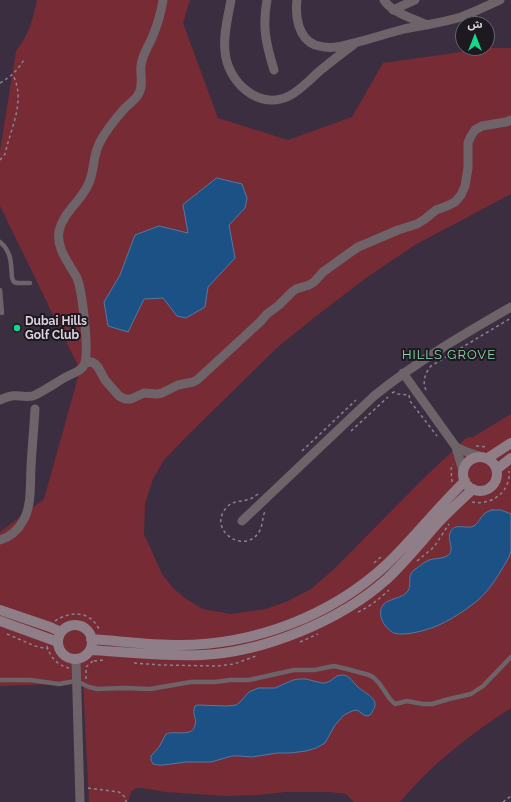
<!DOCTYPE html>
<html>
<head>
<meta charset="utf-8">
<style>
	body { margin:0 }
	#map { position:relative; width:511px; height:802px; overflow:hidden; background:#3a2e40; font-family:Raleway,"Noto Sans Arabic",sans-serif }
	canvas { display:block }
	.north { position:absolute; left:455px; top:16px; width:40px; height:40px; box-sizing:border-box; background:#1e1821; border:1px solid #69636d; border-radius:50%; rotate:0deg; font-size:11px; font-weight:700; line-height:16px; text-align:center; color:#dad3de }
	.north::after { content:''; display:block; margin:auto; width:14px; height:18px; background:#11d98a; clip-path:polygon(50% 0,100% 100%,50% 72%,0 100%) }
</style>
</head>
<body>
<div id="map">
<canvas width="511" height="802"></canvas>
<div class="north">ش</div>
</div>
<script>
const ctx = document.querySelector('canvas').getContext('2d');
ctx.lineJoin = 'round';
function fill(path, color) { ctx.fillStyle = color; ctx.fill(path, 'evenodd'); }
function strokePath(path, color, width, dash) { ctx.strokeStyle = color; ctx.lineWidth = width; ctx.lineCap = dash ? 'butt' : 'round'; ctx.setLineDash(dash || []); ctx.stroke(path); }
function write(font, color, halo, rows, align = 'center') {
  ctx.font = font + ' Raleway,sans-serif'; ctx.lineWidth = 4; ctx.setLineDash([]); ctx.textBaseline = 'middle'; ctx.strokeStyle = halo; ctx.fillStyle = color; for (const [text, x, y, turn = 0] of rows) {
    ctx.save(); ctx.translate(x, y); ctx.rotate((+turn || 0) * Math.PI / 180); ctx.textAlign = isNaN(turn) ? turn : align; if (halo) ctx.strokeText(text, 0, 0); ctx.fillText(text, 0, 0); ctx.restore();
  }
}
fill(new Path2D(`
	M37,0H190L183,23L218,118L288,140L352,117L383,63L489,48H511V194L415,245L366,278L319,314L280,345L188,435L164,460L153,479L145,504L144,534L162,574L173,588L186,599L203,609L231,614L266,609L288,601L311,589L334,569L422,480L466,438L473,437L511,414V708C470,734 431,765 400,802H353V801L346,794L329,792H285L259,795L225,796L166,792L142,788H136L131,792L128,802H89L83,683L0,686V532L44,499L80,370L0,206V151L16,51C29,35 33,19 37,0Z`), '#772b34');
const water = new Path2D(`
	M217,178L242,184L247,198L245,208L229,225L235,258L208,287L205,307L186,318L177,316L163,298L144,299L128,332L108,326L104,302L120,275L135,235L159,226L188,233L183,205Z
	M492,510H501L511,514V551L509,557C502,569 495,582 486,592C477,603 454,618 441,624C432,629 404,637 394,633C389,631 384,625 382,620C380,616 380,609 383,605C389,598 401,599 407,592C413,587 406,576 414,570C419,567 424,562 429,560C435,558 442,559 447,556C456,551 447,541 450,533C453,523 464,528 471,527C477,526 480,518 484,514C486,512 489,511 492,510Z
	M343,675C351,676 352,682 358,687C368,696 383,699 370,715L368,716L364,715L357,710L352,711L344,715L335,725L325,743L316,748L306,751L290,753H277L252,757L240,756H232L211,762H186L163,765H159L153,764L151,760V756L159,747L166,734C174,730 193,738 195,725C197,720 193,715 194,709L195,706L198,705L227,706L236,705L240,702L249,692L258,688H275L293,680L299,679H306L322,683H325L330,681L337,676Z`);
fill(water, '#1c5186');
strokePath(water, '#5578a0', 1);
strokePath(new Path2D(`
	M0,83C12,76 18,70 25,58
	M0,160L5,154C11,127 26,101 13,75
	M426,390C422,382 425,373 431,366L511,318
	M392,393L394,392L398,394L409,395L410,401L437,436
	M351,431L388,397
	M476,446L488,447
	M302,451L356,400
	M452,482L451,469L453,464
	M258,494C255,496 253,498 250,499C242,502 233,500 227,507C206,529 244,556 259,532C263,526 262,518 265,511
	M472,502C491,506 511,492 509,471
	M417,561L434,547L449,524
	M374,563L382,556
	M358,612C371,606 379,599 389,590
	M55,621C72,610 91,611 100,631
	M7,634L35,646L48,649
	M300,642L318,634
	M47,646C50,657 57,665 69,668
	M94,661L104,660
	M134,663L161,665L217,666L234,664L256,656
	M86,667L94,660
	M86,679V667
	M88,788L119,792L125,797L126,802
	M503,802L511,796`), '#8c8291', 1.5, [3, 3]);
strokePath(new Path2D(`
	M0,242C12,252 11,264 12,278L14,282L17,283H30
	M0,290L2,313
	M0,680H30L59,684L76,681L89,687L97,689L124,688L150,689L191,682H215L230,680H249L294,670H314L334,666L347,669L369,675L373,677L379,683L390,699L395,704L407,701L423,704H432L449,699L471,694L483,686L511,657`), '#6e6369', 4.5);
strokePath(new Path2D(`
	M231,0C228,17 223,35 225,51C227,81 258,111 289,96C301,90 311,78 322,69C332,61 342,53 353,45
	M267,0C262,27 266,44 274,70
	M297,0C295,16 298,38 315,45C322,47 329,48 336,47C359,43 381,35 404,29C423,25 442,23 461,17C474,12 487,6 500,0
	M384,0C391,12 414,19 427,25
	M393,10L415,0
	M85,363L92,362L95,364L98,367L105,380L119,396L125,399H131L144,393L157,394L162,393L178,385L193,382L197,380L260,322L267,314L279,305L292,292L296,289L309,285L314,282L323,272L348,254L358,247L370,242L398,230L417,224L425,219L436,210L447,206L455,202L461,195L465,186L468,168V143L471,136L475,130L482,126L506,122L511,120
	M403,373L456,447L463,471
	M0,400C16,392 18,398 33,396C44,391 54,384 64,378C69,375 73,374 78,371C80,370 83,367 84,365C90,354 82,290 77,278C69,263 56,249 59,231C63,213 80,202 88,185C95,172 92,156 100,142C105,132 117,117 125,108C129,104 135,100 138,95C144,86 140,76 141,66C142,55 148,47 152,38C157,26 161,13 163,0
	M456,447L467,452L479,456
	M242,521L374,396C416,362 464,334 511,307
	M0,540C10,537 18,530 23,521C32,506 30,484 31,467C32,447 34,428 35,409
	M76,659L80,802`), '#6e6369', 9);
strokePath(new Path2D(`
	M463 474a17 17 0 1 1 34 0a17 17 0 1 1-34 0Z
	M488,458L511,443
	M497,469L511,458
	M0,610L50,627L61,632
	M0,621L58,642
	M58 642a17 17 0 1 1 34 0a17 17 0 1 1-34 0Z
	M91,639C120,641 149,645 179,645C254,645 331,616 386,565C414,538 437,508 465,481
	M90,650C127,652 164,657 202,655C264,652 340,621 387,579C405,562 421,542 438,523C449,511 461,500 473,489`), '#8f7e87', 10);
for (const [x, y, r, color] of [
	[17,328,4,"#11d98a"]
]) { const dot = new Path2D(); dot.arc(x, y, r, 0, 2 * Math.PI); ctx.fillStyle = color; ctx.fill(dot); strokePath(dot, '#1e1821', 1.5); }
write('bold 12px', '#dad3de', '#1e1821', [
	["Dubai Hills",25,321],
	["Golf Club",25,335]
], 'left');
ctx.letterSpacing = '1px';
write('13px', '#8bd9ac', '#1e1821', [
	["HILLS GROVE",449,355]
]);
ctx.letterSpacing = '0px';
</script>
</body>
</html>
